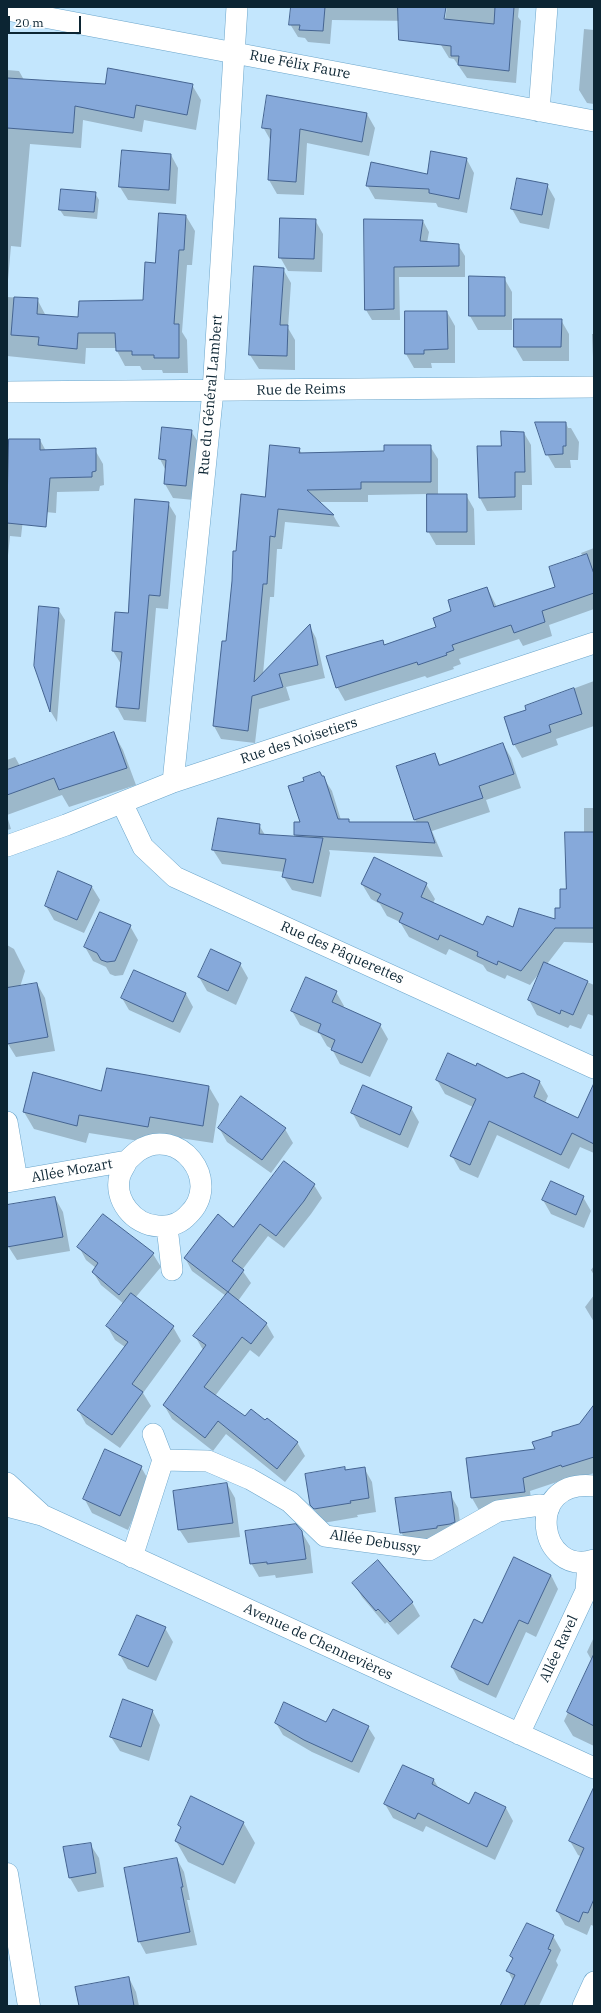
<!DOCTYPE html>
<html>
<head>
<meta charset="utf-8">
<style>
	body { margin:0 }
	#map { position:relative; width:601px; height:2013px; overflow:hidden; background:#c3e6fd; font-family:"IBM Plex Serif",serif }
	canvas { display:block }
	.frame { position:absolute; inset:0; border:8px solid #0c2533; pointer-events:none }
	.scale { position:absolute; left:8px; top:16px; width:73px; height:18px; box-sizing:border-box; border:2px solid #0c2533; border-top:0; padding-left:5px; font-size:12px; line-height:14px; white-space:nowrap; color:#0c2533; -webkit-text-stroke:3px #fff; paint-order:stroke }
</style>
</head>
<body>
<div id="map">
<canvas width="601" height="2013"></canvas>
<div class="frame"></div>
<div class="scale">20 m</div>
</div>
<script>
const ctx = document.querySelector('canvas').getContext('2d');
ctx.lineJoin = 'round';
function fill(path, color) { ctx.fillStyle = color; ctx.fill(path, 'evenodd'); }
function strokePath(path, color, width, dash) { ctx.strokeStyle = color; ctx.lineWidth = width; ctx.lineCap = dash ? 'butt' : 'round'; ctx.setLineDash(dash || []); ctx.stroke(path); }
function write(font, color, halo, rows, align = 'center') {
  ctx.font = font + ' "IBM Plex Serif",serif'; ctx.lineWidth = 3.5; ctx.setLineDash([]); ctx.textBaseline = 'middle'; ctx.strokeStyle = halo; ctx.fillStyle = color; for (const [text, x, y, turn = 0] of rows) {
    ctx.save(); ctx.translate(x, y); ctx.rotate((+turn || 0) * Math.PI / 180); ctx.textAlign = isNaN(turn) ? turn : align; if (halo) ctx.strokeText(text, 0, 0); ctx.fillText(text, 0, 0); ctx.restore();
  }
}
fill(new Path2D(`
	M292,7H418L417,21L332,20L330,44L308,42L305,38L298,37L290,24Z
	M447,7H519L518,17L521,21L516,83L467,78L454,59L449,58L441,45Z
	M584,29L594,30V104L587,103L579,90Z
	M7,70L19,71L24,80L106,85H192L201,100L196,130L144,120L142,132L83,120L81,148L30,144L21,247L11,246L7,291Z
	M367,114L375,128L369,156L307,143L304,195L277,194L269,180L271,141L263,127Z
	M171,155L178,168L176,204L128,200L120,187Z
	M466,158L474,173L467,213L438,207L436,203L375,199L367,185L428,175Z
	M518,179L547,185L555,199L549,229L520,223L512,209Z
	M95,193L99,200L97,219L64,216L60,210Z
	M186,216L195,231L192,265H187L182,332L187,340L188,373H163L162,370H142L140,366H125L117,351V348H86L85,364L7,356V297L37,299L46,316L79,318L144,301L156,264Z
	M315,220L323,234L322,272L288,271L280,257Z
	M423,221L429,232L427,243L458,245L465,256V277H399L400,320H372L366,310Z
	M283,269L291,283L288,328L295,340V370L259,369L250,355Z
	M504,278L512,292V330H478L470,316Z
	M447,312L455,326V363H431L432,368H414L406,354Z
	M561,320L569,334V361H523L515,347Z
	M592,334H594V359L593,357Z
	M566,423L568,428H571L579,442L578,460H570L571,468H555L547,454Z
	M163,428L191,431L200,445L194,500L173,498L165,484L166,471L160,459Z
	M524,433L531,445L532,485H522V510L487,511L480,498L478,447H502Z
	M7,440H40L46,451L95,450L103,464L104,485L100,486L99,491L57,492L56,513L24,510L21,537L10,536L7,565Z
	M430,446L438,459V495H466L474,509L475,545H436L428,531V494L368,495V502H319L333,515L340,527L285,522L282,549H277L274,597H270L263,674L309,625L316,638L325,678L286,687L290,700L259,709L255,743L221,739L214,726L227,642L236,552L266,498L299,449L302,454L385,452Z
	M168,503L176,516L168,609L156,608L146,722L124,720L117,707L121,664L113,651L129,614Z
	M594,548V609L549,625L552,636L523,646L519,639L459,659L461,664L453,667L454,669L427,678L425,676L345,701L337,687L382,642L385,646L438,628L453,611L487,588L497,607L557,588L583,557L581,553Z
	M58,609L65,620L57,722L51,712L35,666Z
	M594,681V726L556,739L558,745L522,758L514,744L527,710L551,697Z
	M114,734L123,750L136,785L69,807L62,795L7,815V760L15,757L20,766Z
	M503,744L511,758L521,788L486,800L490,812L432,831L443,857L329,850L330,853L321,897L292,890L283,876L284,872L222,864L213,850L259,825L265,835L297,838L295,834L322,777H323L332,791L341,820H348L350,823H417L415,820L434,754L441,766Z
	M584,808H594V943L564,942L547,964L594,985V1016L588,1014L581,1029L570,1025L568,1028L537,1015L529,1000L540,972L530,985L507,975L505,979L487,971L483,965L449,949L446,955L409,937L400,922L387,916L380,904L371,899L362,884H426L435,899L433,903L484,926L514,929L556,920L584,833Z
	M7,816L11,829L7,830Z
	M58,872L92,887L100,900L84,933L54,920L46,906Z
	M130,926L138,940L123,975L115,976L110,974L106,967L93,961L85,947Z
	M7,945L14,949L25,971L20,987L37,984L45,998L55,1051L16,1057L8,1044Z
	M240,964L248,978L236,1005L207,991L199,977Z
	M134,971L186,994L193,1007L180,1033L129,1010L122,998Z
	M336,992L344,1006L343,1008L380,1025L388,1039L370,1077L340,1064L332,1049L327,1046L320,1034L300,1025L292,1011Z
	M522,1074L540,1082L548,1096L545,1103L579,1119L594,1103V1153L580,1147L569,1169L497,1135L478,1178L460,1170L452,1156L473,1107L445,1094L437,1080L507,1079Z
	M209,1087L219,1104L213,1143L160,1135L158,1144L89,1133L86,1143L34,1129L24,1112L102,1092Z
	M411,1108L419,1122L408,1148L360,1127L352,1112Z
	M219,1128L285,1129L293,1143L271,1173L227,1142Z
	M314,1185L322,1198L311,1214L284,1248L268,1236L242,1270L251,1283L238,1301L266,1323L274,1337L259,1357L250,1350L215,1396L246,1418L297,1442L305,1456L285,1482L226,1434L213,1451L172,1419L164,1405L203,1350L195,1336L226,1296L192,1271L185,1258L233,1228Z
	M583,1197L591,1211L584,1228L551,1214L543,1200Z
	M55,1198L63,1212L70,1251L17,1260L8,1246L7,1206Z
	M79,1247L153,1254L161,1267L135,1298L173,1327L181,1341L143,1393L151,1406L120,1448L86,1424L78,1410L125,1347L115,1340L107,1326L124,1304L101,1285L93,1272L96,1268L86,1260Z
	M594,1266V1275L591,1270Z
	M594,1295V1322L585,1307Z
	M594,1439V1473L571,1481L569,1478L530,1491L532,1506L480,1512L472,1498L467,1459L536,1450Z
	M141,1467L149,1481L128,1530L92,1513L84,1498Z
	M345,1468L346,1471L364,1468L372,1482L376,1512L357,1515L358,1517L323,1523L311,1504Z
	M227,1484L235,1498L240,1537L188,1543L179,1529Z
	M450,1494L458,1508L462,1536L409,1546L401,1532Z
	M301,1531L310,1546L313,1573L276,1578L275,1575L259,1577L251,1563Z
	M551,1575L558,1589L536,1637L526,1632L496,1698L459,1680L452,1667L483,1624Z
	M354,1583L412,1602L420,1616L398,1635L387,1622L385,1624L362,1597Z
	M165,1628L173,1642L156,1681L128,1669L120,1655Z
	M594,1637V1746L573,1736L564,1721L592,1661L587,1652Z
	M152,1710L160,1725L149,1761L120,1751L111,1737Z
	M276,1723L368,1727L375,1738L359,1773L312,1752L283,1735Z
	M434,1780L439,1789L470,1805L475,1794L506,1808L513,1821L495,1860L426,1826L423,1832L393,1818L385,1804Z
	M594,1810V1862L578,1855L570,1841Z
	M243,1822L255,1843L235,1884L188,1862L176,1841L182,1829L179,1825Z
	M90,1844L99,1858L104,1887L78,1892L70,1878Z
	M177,1859L184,1872L190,1900H187L197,1945L146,1954L139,1941Z
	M576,1869L594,1877V1926L591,1925L587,1935L565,1925L557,1911Z
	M553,1936L561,1950L556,1961L558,1965L539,2006H501L513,1981L508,1971L513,1960L511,1956Z
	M129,1978L136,1992L139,2006H80Z`), '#0003');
const building = new Path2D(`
	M291,7H325L323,31L299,30L300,25H289Z
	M398,7H446L444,19L494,24L495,7H514L509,71L458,65L459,56H451V46L399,40Z
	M108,68L193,84L187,115L136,105L134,118L75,106L73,133L7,128V78L105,84Z
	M267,95L367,113L362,142L300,129L296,182L268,180L271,129L262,128Z
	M122,150L171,154L169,190L119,187Z
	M431,151L467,158L459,199L429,193V189L366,186L371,162L427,174Z
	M517,178L548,184L542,215L511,209Z
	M61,189L96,192L94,212L59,210Z
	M159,213L186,215L184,250H179L174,324H179V358H154V355H132V351H116L115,333H78L77,349L38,345L39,337L11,335L14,297L38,298L37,314L78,317L79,301L143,300L145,262L155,263Z
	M280,218L316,219L314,259L279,258Z
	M364,219L423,220L420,241L459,244V266L394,267V309L365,310Z
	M254,266L284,268L280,325H288L287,356L249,355Z
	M469,276L505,277V316H469Z
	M405,311H447L448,349L424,350V354H405Z
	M514,319H562L561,347H514Z
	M535,422H566V446H563V454L546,455Z
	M162,427L192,430L186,486L164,484L166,460L159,459Z
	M501,431L524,432L525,472H515V497L479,498L477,446H501Z
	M9,439H40V450L96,448V471L92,472V477L50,478L46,527L7,523Z
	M270,445L300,448L299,453L384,451V445H431V482H361V489L307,490L334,515L278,509L275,537L270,536L267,584H263L254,682L310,624L318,665L279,674L283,687L252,696L248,731L213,726L222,641H226L232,581L233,551H236L241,494L265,497Z
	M427,494H467V532H427Z
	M135,499L169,502L160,596L149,595L139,709L116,707L122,652L112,651L115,612L128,613Z
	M587,554L594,574V593L542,611L545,622L514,633L511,625L452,645L454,650L446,653L447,655L418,665L417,662L336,688L326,656L383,640L384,645L436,627L433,618L451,611L448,600L487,587L494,607L555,587L549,567Z
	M39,606L59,608L50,712L34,666Z
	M574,688L582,714L549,725L551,732L513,745L504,717L526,710L525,706Z
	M114,732L127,768L59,790L54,778L7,795V770Z
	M503,743L514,774L479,786L483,798L414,820L396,766L435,753L439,765Z
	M320,772L322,776H324L338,819H349V822H428L435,843L294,835V822H300L288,786L304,781L303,778Z
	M218,818L260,824L259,834L323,838L313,883L282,877L286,859L212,850Z
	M565,832H594V928H555L521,971L498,961L497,965L477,956L478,952L440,935L438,940L399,922L403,913L377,901L381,894L361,884L374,857L427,883L421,897L483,925L487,916L513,927L519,908L555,919V908H560V889H566Z
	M58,871L92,886L77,920L45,906Z
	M100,912L131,925L115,961L107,962L101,960L97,953L84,947Z
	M211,949L241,963L228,991L198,977Z
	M544,962L588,981L573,1015L561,1010L560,1014L528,1000Z
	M134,970L186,993L173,1022L121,998Z
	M306,977L337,991L332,1002L381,1024L362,1063L331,1050L335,1040L318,1032L321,1024L291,1011Z
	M37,983L48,1037L7,1044V988Z
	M448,1053L476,1066L477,1063L507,1078L523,1073L540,1081L534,1097L578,1118L594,1083V1144L572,1133L561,1155L489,1121L470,1165L450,1156L476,1099L436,1080Z
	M107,1068L209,1086L203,1126L150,1117L148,1127L79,1115L77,1126L23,1112L33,1072L101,1091Z
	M363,1085L412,1107L400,1135L351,1113Z
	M241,1096L286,1128L262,1160L218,1128Z
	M284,1161L315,1184L304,1201L276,1236L260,1224L232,1261L244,1270L228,1292L184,1258L218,1214L233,1227Z
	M551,1181L584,1196L576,1215L542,1200Z
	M55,1197L63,1237L7,1247V1205Z
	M103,1214L154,1253L119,1295L92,1272L98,1263L77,1247Z
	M228,1292L267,1323L251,1344L242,1337L204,1387L245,1416L251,1409L265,1420L267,1418L298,1442L277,1469L218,1421L205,1438L163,1405L206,1345L193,1336Z
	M131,1293L174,1326L132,1384L143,1392L112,1435L77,1410L128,1342L106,1326Z
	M594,1405V1457L562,1467L561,1465L523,1478L525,1492L471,1498L466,1458L535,1449L532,1442L552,1436V1432L579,1424Z
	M105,1449L142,1466L120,1516L83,1499Z
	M345,1467V1470L365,1467L369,1498L350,1501L351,1503L314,1509L310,1505L305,1474Z
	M227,1483L233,1523L178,1530L173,1491Z
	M451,1492L455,1522L450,1524L437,1526V1528L400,1533L395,1498Z
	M296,1524L302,1531L306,1559L267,1564V1562L250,1564L245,1531Z
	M514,1557L551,1575L528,1624L519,1620L488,1685L451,1667L474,1619L482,1623Z
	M378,1560L413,1602L390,1622L378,1609L376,1611L352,1583Z
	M137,1615L166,1627L148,1667L119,1655Z
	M594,1654V1726L567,1712Z
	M123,1699L153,1710L141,1747L110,1737Z
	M284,1702L326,1722L333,1709L369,1726L352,1762L304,1740L275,1723Z
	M403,1765L434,1779L432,1784L469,1804L475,1792L506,1807L487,1847L418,1813L415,1819L384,1804Z
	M594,1787V1899L588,1913L583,1912L579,1922L556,1911L584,1848L569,1841Z
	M191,1796L244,1822L223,1865L175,1841L181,1827L178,1825Z
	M91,1843L96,1873L69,1878L63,1847Z
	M177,1858L183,1887H181L190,1932L138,1942L124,1868Z
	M527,1923L554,1935L548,1949L551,1950L524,2006H500L515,1975L506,1971L513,1958L510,1956Z
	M129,1977L134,2006H79L75,1987Z`);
fill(building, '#86a9da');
strokePath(building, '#456491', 1);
const minor = new Path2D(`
	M7,10L594,121
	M539,111L547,7
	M7,392L594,387
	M173,782L213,391L237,7
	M122,803L143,847L175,877L594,1068
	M7,846L66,825L173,782L594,643
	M7,1122L17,1180
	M7,1182L127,1161C130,1158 134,1154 138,1151C178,1124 224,1181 188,1215C180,1224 170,1227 158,1226C134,1225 113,1200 120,1175C122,1170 125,1166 127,1161
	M167,1227L172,1270
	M153,1434L163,1460
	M7,1483L40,1513
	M594,1486C522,1478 539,1578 594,1560
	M7,1506L42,1515L594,1768
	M132,1557L163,1460L208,1461L250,1479L290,1502L325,1536L429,1550L498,1511L540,1505L549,1508
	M519,1734L586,1591L588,1562
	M583,2006L594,1982`);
const tertiary = new Path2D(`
	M7,1874L29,2006`);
strokePath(minor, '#6ba5ca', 22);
strokePath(tertiary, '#6ba5ca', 23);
strokePath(minor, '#fff', 21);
strokePath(tertiary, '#fff', 22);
write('14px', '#0c2533', '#fff', [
	["Rue Félix Faure",300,65,11],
	["Rue de Reims",301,390,-1],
	["Rue du Général Lambert",211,395,-85],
	["Rue des Noisetiers",299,741,-18],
	["Rue des Pâquerettes",342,953,24],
	["Allée Mozart",72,1171,-10],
	["Allée Debussy",375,1542,9],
	["Avenue de Chennevières",318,1642,25],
	["Allée Ravel",559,1649,-65]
]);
</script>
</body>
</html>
